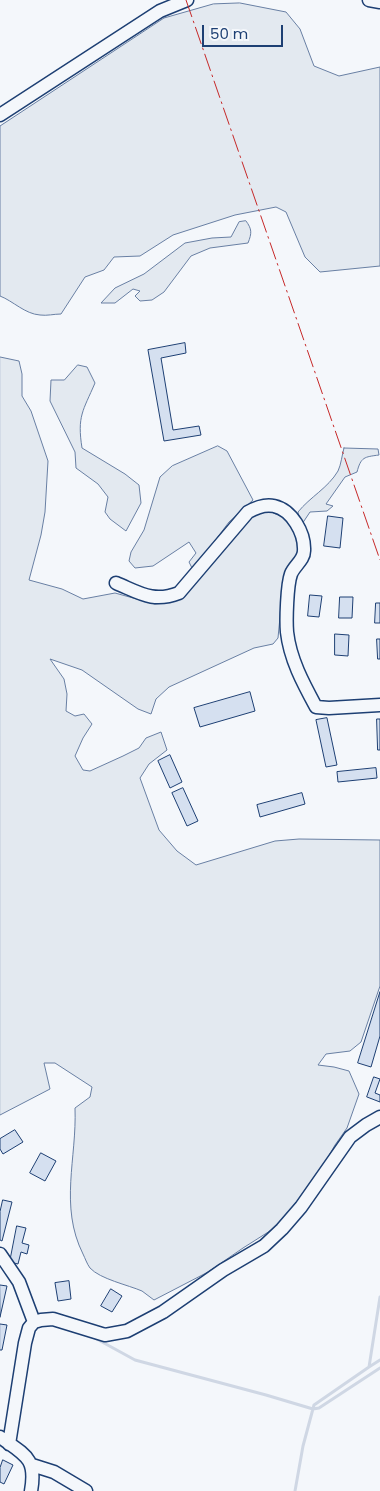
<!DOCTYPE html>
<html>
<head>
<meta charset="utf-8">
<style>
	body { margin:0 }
	#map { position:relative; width:380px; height:1491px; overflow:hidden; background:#f4f7fb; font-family:Poppins,sans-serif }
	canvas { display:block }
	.scale { position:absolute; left:202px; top:25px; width:81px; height:22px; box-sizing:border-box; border:2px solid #1d3f73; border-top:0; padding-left:6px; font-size:15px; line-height:18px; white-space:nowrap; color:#1d3f73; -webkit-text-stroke:4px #f4f7fb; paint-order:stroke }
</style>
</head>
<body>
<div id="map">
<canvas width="380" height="1491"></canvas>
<div class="scale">50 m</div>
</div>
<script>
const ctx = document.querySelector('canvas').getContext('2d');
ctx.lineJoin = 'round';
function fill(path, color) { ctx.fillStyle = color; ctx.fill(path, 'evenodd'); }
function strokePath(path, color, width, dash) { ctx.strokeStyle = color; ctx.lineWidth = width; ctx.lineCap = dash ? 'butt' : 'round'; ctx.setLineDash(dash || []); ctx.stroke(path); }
const green = new Path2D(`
	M240,3L286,12L300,29L314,66L339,76L380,67V266L320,272L305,257L286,212L276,207L235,215L173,235L140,256L114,257L104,270L85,277L61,314C54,314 47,316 40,315C25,314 13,301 0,296V126L164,18L213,4Z
	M246,221C252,229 252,233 248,243L210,248L191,256L164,292L152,300L140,301L135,296L140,291L133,289L115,303H101L115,288L144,274L185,243L212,238L231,237L239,222Z
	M0,357L19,361L22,374V396L31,411L48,461L45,512L41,535L29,580L62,589L83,599L115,593L155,604L163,603L250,516L269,511L285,518L294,528L299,545L296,557L288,566L282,596L278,638L273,644L254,648L169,687L156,699L151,714L138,709L82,670L50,659L64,679L67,694L66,711L75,716L84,714L92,724L83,738L75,756L83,770L90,771L123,756L139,748L146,738L161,732L167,750L149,764L140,778L159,830L177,851L196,865L275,841L299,839L380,840V986L361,1042L350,1051L326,1054L318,1065L334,1067L349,1071L359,1094L347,1128L335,1145L323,1166L291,1212L273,1229L243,1248L208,1272L154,1300C150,1297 146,1294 142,1291C128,1285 100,1279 90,1268C87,1264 85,1258 83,1254C59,1206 77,1158 75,1108L90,1097L92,1087L55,1063H44L50,1089L0,1115Z
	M78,365L87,367L95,383C83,411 77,416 82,448L125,474L139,485L141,503L126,531L110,519L105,512L108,497L98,484L76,468L75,452L50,401L51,380H64Z
	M218,446L227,451L253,500L229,522L193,570L189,562L196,553L189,542L153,566L135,568L129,561L131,552L144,530L160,477L172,466Z
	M344,448L378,449L379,455C364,457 361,457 357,472L345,477L326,504L333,506L327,511L310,512L302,524L299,519L298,512C310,497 328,488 338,471C341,465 342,455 344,448Z`);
fill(green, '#e3e9f0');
strokePath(green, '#687fa3', 1);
strokePath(new Path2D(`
	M93,1337L135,1360L266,1395L313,1409L319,1408L380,1368
	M369,1367L380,1360
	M295,1491L303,1446L314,1405L369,1367L380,1297`), '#cfd7e4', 3);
const building = new Path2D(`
	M185,343L186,353L161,358L173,430L199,426L201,435L164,441L148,350Z
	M328,516L343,518L340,548L324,546Z
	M310,595L322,596L319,617L308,616Z
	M340,597H353L352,618H339Z
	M376,603H380V623H375Z
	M335,634L349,635L348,656L335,655Z
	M377,639H380V659H378Z
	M250,692L255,711L200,727L194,708Z
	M327,718L337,765L326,767L316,720Z
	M377,719H380V750H378Z
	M170,755L182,782L170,788L158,761Z
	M376,768L377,778L338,782L337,772Z
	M183,788L198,821L187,826L172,793Z
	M302,793L305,804L260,817L257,805Z
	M380,992V1036L371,1067L358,1063Z
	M374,1077L380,1079L375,1093L380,1095V1102L367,1097Z
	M15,1130L23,1142L3,1154L0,1149V1139Z
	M41,1153L56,1161L45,1181L30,1173Z
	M3,1200L12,1202L2,1241L0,1240V1212Z
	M17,1226L26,1228L22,1243L29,1245L27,1254L21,1252L18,1264L10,1262Z
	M69,1281L71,1299L58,1301L55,1283Z
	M0,1285L7,1286L0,1317Z
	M111,1289L122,1296L112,1312L101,1306Z
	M0,1324L7,1325L2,1350H0Z
	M3,1460L13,1465L4,1484L0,1482V1468Z`);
fill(building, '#d5e0f0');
strokePath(building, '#1d3f73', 1);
const minor = new Path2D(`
	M369,0L380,2
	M0,115L160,11L187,0
	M116,583C140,593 153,603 179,593L248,512C255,508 265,504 274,506C292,510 305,533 304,551C304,560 294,566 291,574C287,585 286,620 287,632C290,659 303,683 316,707L329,708L380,705
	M0,1254L19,1282L34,1322
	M0,1437C25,1455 37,1458 31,1491
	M9,1444L25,1343L29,1328L34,1322L41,1320L53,1319L105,1335L127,1331L163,1312L223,1270L264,1246L282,1229L301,1207L350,1137L366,1125L380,1117
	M32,1465L54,1472L86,1491`);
strokePath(minor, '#1d3f73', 15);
strokePath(minor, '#f4f7fb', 12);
strokePath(new Path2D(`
	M186,0L380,560`), '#c62828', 1, [18, 4, 2.5, 4]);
</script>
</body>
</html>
